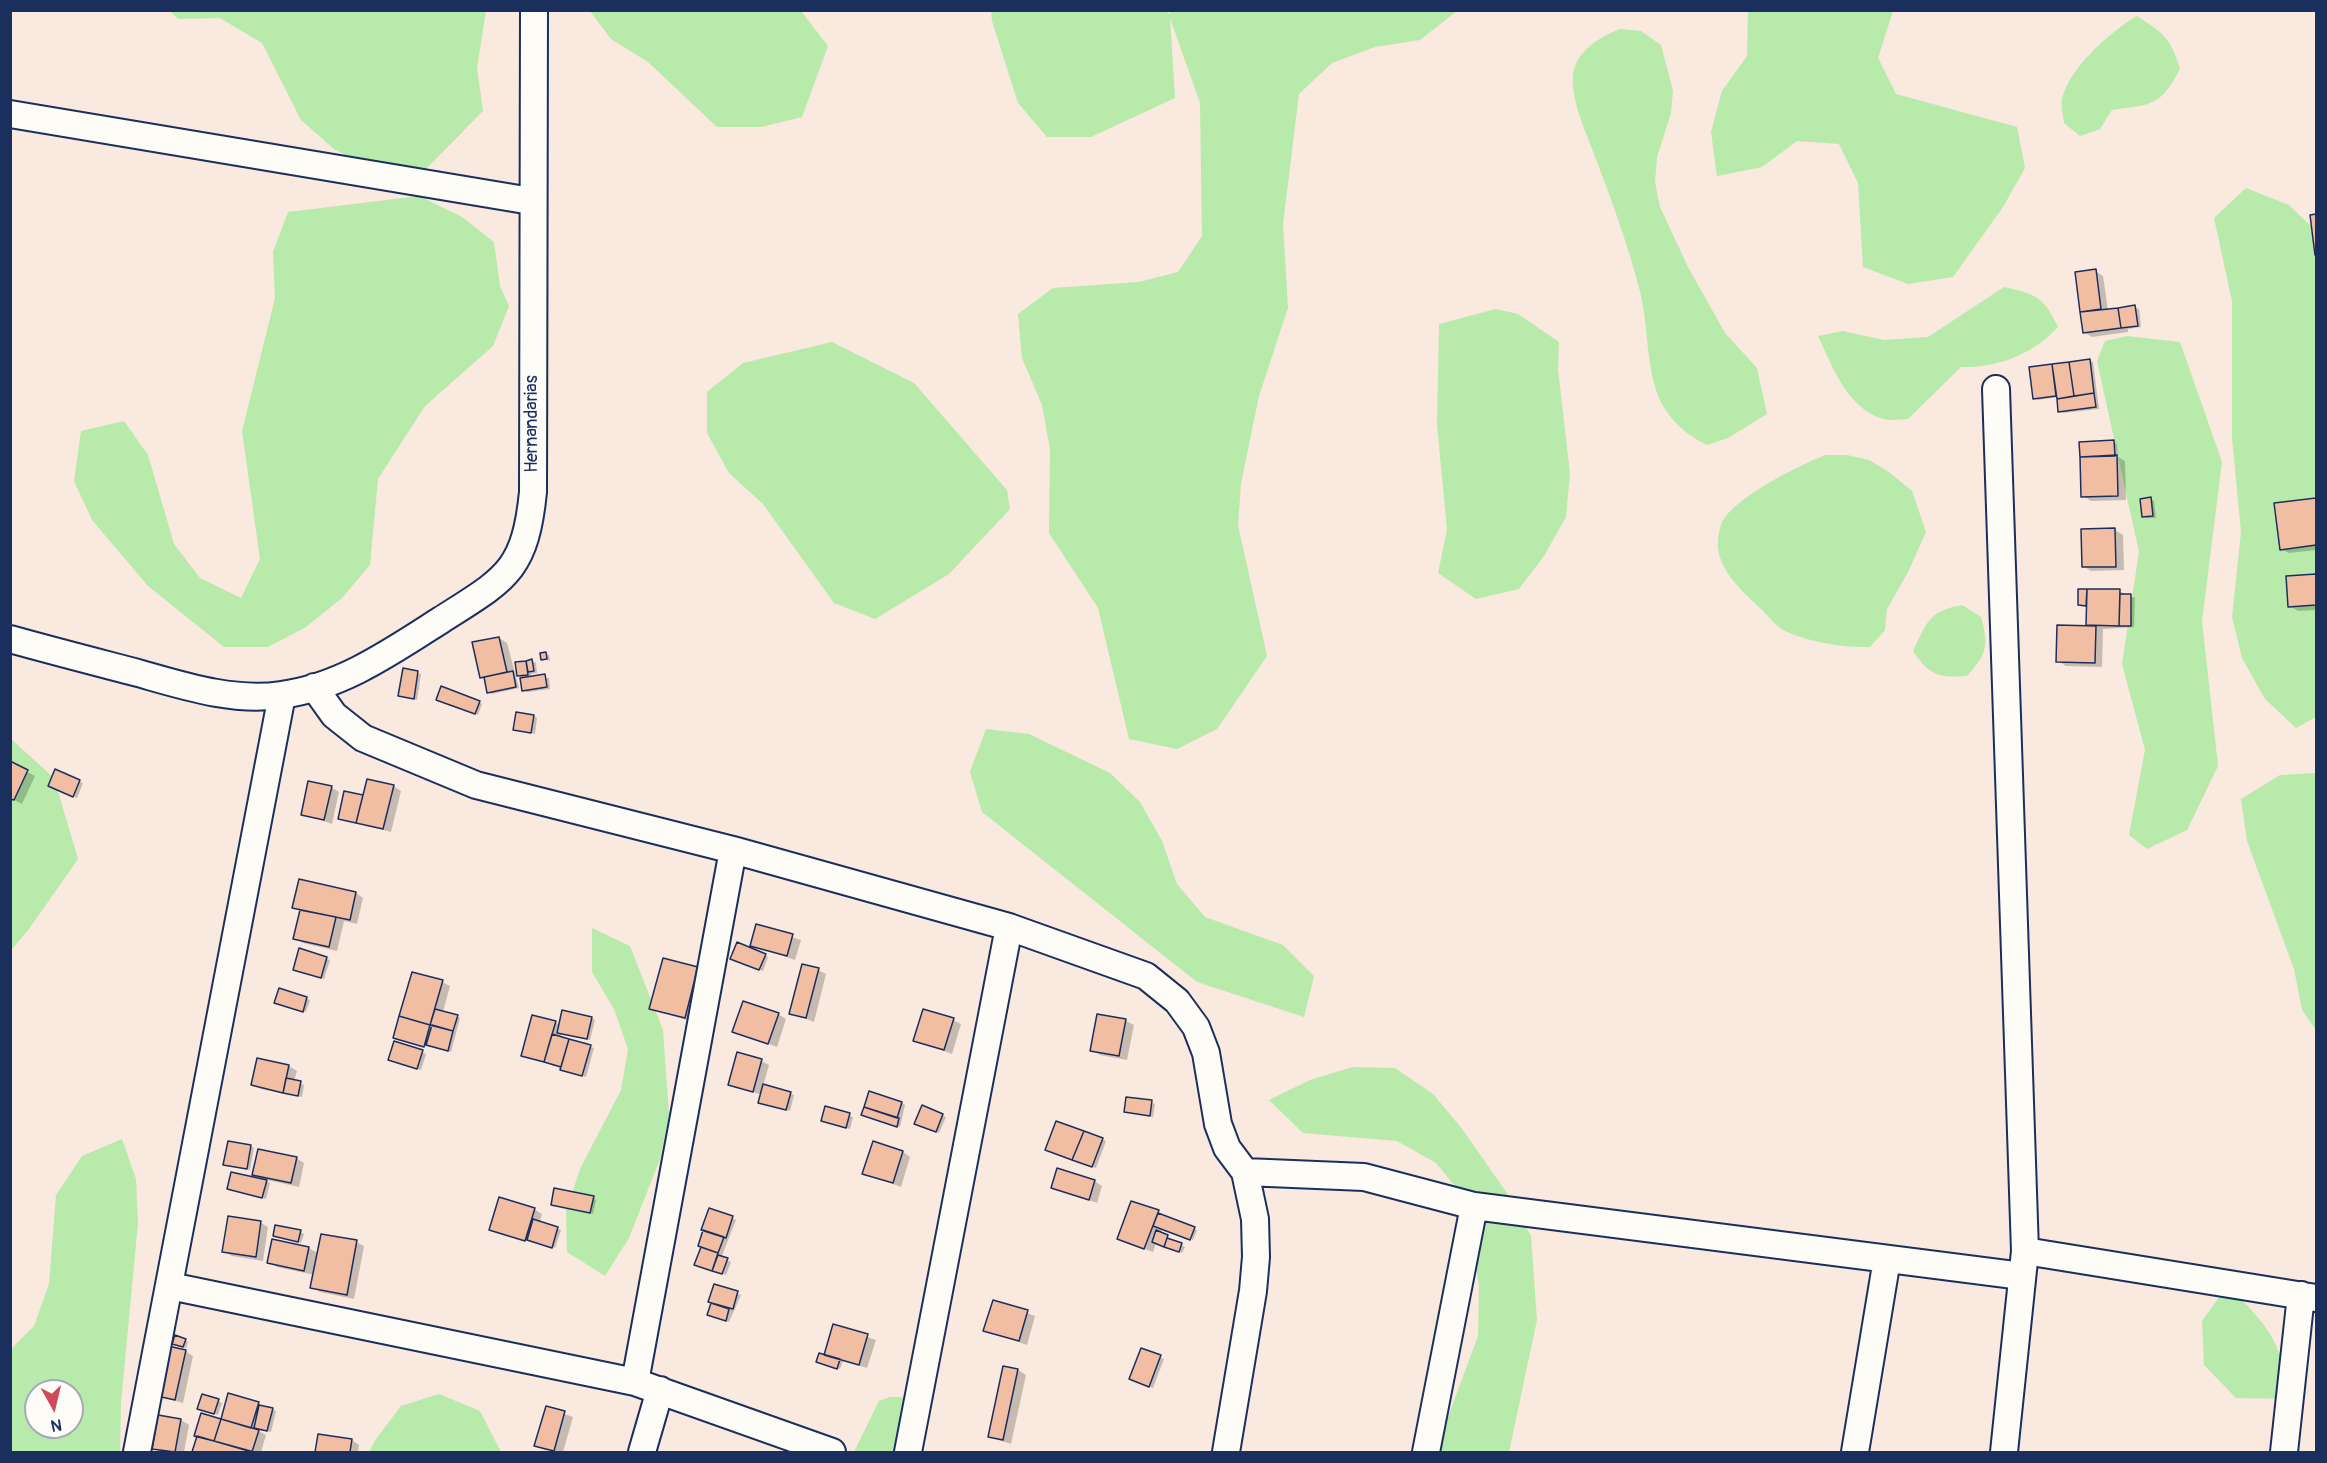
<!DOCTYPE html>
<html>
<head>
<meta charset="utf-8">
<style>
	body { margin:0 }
	#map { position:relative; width:2327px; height:1463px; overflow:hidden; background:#f9e9de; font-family:Pangolin,sans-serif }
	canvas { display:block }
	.frame { position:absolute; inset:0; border:12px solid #1b2f5e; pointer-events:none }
	.north { position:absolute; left:24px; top:1379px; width:60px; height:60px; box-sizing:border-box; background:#fdfcf7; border:2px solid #a3aaba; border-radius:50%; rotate:172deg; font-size:16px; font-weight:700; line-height:24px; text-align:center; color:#1b2f5e }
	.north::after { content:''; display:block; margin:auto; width:21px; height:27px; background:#d1495b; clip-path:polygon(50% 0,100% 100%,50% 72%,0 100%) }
</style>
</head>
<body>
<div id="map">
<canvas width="2327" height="1463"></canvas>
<div class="frame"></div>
<div class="north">N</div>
</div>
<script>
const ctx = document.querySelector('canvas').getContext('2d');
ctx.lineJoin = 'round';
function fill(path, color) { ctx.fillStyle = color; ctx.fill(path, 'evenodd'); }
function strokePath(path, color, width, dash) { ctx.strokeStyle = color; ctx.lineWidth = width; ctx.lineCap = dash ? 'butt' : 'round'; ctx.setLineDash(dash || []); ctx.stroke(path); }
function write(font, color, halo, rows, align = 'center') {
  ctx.font = font + ' Pangolin,sans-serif'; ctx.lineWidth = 5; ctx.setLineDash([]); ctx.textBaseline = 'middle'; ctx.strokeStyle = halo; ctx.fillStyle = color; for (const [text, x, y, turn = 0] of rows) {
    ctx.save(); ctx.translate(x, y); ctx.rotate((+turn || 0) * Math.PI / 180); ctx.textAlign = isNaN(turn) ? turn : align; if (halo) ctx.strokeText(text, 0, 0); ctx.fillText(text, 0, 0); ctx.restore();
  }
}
fill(new Path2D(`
	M170,11H486L477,68L483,111L420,175L373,169L334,149L301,120L262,43L220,18L178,19Z
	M590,11H801L828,46L802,117L761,127H717L648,62L611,39Z
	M1167,11L1169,14L1172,10L1457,11L1420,40L1375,47L1332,63L1299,94L1283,224L1288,308L1259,396L1241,483L1238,525L1267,656L1217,729L1177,749L1129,739L1098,608L1049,533L1050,449L1042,405L1022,358L1018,314L1053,288L1139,282L1178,272L1202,236L1200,103L1170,18L1175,98L1091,137H1047L1018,103L992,21L991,11Z
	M1748,11H1893L1878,58L1896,94L2017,127L2025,168L2003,207L1953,277L1908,284L1863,267L1858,183L1839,144L1797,141L1762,167L1717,176L1711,132L1722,91L1747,56Z
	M2137,16C2163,33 2171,38 2180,69C2160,107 2152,104 2112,110L2100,129L2080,136L2064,123C2063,116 2061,106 2062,99C2069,68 2111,31 2137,16Z
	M1620,29L1641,31L1661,45L1673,91L1671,113L1657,157L1655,182L1660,207L1688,267L1725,333L1757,368L1767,414L1728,438L1707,445C1684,434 1664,415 1656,390C1646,359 1648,323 1640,291C1626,238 1607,187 1587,136C1580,118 1571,94 1573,74C1577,50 1600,37 1620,29Z
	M2246,188L2289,205L2316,231V717L2296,728L2265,699L2242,658L2232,617L2241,532L2232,438V301L2214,218Z
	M419,196L462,217L494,242L500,286L509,306L493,346L425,406L378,479L370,565L342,598L306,627L268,647H224L148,586L92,520L74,481L81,431L124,421L148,455L174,544L200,578L241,598L260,559L242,431L275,298L273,252L288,212Z
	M2004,287C2036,294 2044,297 2058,327C2033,354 1998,368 1961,367L1908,419C1901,419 1891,421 1884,419C1848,410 1832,366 1818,336L1843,331L1884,340L1928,337Z
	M1496,309L1518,314L1559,342L1558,369L1570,474L1566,517L1544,556L1519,589L1476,599L1438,573L1447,530L1437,424L1439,324Z
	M2127,336L2180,342L2222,462L2202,621L2218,766L2187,830L2147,849L2129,835L2145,750L2122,664L2139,552L2097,361L2105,341Z
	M832,342L914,383L1007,490L1010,509L949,574L875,619L834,603L763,504L729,473L707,433V392L743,363Z
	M1826,455H1847L1869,460L1889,472L1912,491L1926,532L1908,572L1887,609L1885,630L1870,647C1845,648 1808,642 1785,631C1777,627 1768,616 1761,609C1737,586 1708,562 1721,525C1729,500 1801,464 1826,455Z
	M1962,605L1981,617C1989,645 1987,654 1967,676C1938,678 1929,675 1913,651C1927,622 1929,611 1962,605Z
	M986,729L1029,734L1110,773L1140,802L1162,841L1177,884L1205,917L1283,945L1314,976L1304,1017L1197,982L982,812L970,772Z
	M11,739L54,778L78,859L29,929L11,950Z
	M2316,773V1030L2302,1010L2294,969L2247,841L2241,799L2280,775Z
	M592,928L630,946L663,1030L669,1115L660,1159L629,1238L605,1276L567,1252L566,1210L581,1167L621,1090L628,1049L614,1009L592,972Z
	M1353,1067L1395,1068L1433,1094L1463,1130L1511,1199L1531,1236L1537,1320L1509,1452H1435L1478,1336L1479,1286L1464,1197L1436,1163L1397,1141L1303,1133L1269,1100L1310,1080Z
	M122,1139L136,1179L138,1223L121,1403L120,1452H11V1349L34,1326L49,1284L56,1195L82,1156ZM36,1391H72V1427H36Z
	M2227,1286C2270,1326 2280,1341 2291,1399L2236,1398L2204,1365L2202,1321Z
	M439,1394L480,1411L501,1452H369L376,1439L401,1406Z
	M890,1397H901L921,1408L926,1431L922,1452H854L879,1401Z`), '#b7eaab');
fill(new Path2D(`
	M2095,271L2103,276L2108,310L2135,307L2139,309L2141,327L2128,329V332L2092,337L2084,332L2077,274Z
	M2089,360L2093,362L2099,409L2063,413L2060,411L2058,397L2038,400L2035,398L2031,369Z
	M2114,442L2117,444L2118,457L2125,461L2126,500L2091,501L2083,496Z
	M2151,499L2154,501L2156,518H2147L2143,516Z
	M2316,500V550L2289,553L2281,549L2276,504Z
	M2115,530L2123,535L2124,570L2091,571L2083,566V531Z
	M2316,576V610L2298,611L2290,606L2288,578Z
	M2080,590L2119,591L2135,598L2134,627L2103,629L2102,667L2066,666L2058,661L2088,627V607L2080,605Z
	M499,638L507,643L519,688L492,694L488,692L486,679L481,677Z
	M545,653L549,655L550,661L543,659Z
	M532,661L536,663L537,673L531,674V678H549L550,689L527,692L523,690L517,663Z
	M417,673L421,674L417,700L400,695Z
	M441,701L479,702L482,704L478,715Z
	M534,716L537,718L535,734L515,729Z
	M10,763L35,776L22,804L10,798Z
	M56,771L83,783L77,798L53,787Z
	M393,786L401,791L391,832L361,824L362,797Z
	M331,787L339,792L332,824L303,814Z
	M356,893L363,898L357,924L344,921L337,951L303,943L295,938L301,911L294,907Z
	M757,926L801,940L795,960L752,945Z
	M300,950L330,960L324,979L298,971Z
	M765,955L768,957L763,971L736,960Z
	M697,968L705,973L693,1022L651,1009Z
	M818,970L826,974L814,1022L791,1013Z
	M442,982L450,986L443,1012L460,1018L451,1052L398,1039Z
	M279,990L310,1000L306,1012L279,1004Z
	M778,1014L786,1019L777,1047L734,1031Z
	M1098,1016L1126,1021L1134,1025L1127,1060L1100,1055L1092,1050Z
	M592,1018L595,1020L590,1040L561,1034L560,1038L594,1048L586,1077L523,1055L555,1022L560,1025Z
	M953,1020L961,1024L952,1054L915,1040Z
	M395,1043L426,1054L421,1070L393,1061Z
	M761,1061L769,1065L763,1086L794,1095L790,1111L763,1104L762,1095L729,1084Z
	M289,1066L297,1071L294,1081L304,1085L302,1097L261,1089L253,1085Z
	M1151,1102L1155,1104L1153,1117L1126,1112Z
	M902,1103L905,1105L900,1127L866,1116Z
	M826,1108L853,1117L850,1129L826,1122Z
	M942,1115L946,1117L939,1133L920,1125Z
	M1102,1139L1106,1141L1096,1168L1047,1149Z
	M251,1146L254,1148L250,1170L225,1165Z
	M903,1152L910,1157L901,1187L864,1173Z
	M296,1158L304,1163L299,1187L263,1179L254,1174Z
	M265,1181L270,1183L266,1199L229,1189Z
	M1094,1181L1102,1186L1097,1203L1053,1187Z
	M593,1198L596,1200L593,1214L552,1204Z
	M1132,1202L1197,1230L1193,1240L1162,1229L1160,1234L1185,1247L1182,1253L1156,1243L1153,1252L1126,1242Z
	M534,1209L542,1214L539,1223L561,1230L555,1248L499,1234L491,1229Z
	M710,1210L736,1220L721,1258L731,1262L726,1275L696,1264Z
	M261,1223L268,1227L263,1261L232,1256L224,1252Z
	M300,1232L304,1234L301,1243L274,1236Z
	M356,1242L364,1246L354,1299L320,1292L312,1287L315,1275L277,1267L269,1262L309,1248L319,1254Z
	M715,1286L741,1295L729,1322L709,1315Z
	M994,1302L1035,1316L1027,1345L985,1330Z
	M834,1326L876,1340L867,1368L843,1361L840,1369L822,1364Z
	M185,1340L188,1342L186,1348L177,1345Z
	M1142,1350L1164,1359L1153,1388L1134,1381Z
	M185,1351L193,1356L183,1403L159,1396Z
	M1018,1370L1026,1375L1011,1444L989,1437Z
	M203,1396L222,1403L218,1415L202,1410Z
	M258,1404L276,1411L271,1432L255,1429L266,1435L261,1452H193L198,1436L222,1421Z
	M547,1408L573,1417L563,1452L544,1450L536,1445Z
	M159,1416L181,1420L189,1425L184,1452H161L153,1448Z
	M319,1436L352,1440L359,1445L358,1452H317Z`), '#0003');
const building = new Path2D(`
	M2316,214V254L2315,255L2310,215Z
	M2096,269L2101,309L2080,312L2075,272Z
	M2135,305L2138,326L2121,328L2118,308Z
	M2118,308L2121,328L2083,333L2080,312Z
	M2090,359L2094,393L2074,396L2069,362Z
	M2069,362L2074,396L2057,399L2052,364Z
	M2052,364L2056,396L2033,399L2029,367Z
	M2094,393L2096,407L2058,412L2057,399Z
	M2114,440L2115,456L2080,457L2079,442Z
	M2117,455L2118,496L2081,497L2080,457Z
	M2151,497L2153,516L2142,517L2140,499Z
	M2316,498V545L2280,550L2274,503Z
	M2115,528L2116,567H2082L2081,529Z
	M2316,574V605L2288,607L2286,576Z
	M2078,589H2087L2086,606L2078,605Z
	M2087,589H2120L2119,626L2086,625Z
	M2120,594H2131V626H2119Z
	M2057,625L2096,626L2095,663L2056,662Z
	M499,637L507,672L480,678L472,642Z
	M546,652L547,659L541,660L540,653Z
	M532,659L534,671L528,672L526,661Z
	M526,661L528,675L517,676L515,662Z
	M403,668L418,671L414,699L398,696Z
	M513,671L516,687L487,693L484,677Z
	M545,674L547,687L522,691L520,678Z
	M441,686L480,701L475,714L436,700Z
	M516,712L534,715L531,733L513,730Z
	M10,761L28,770L14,800L10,799Z
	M55,769L80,780L73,797L48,786Z
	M367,779L394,785L383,829L356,823Z
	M308,781L332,786L324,820L301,815Z
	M344,791L363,795L356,823L338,819Z
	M299,879L356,892L350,920L292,908Z
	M300,910L336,917L329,947L293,939Z
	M756,924L793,934L787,956L750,946Z
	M737,942L766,954L759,970L730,959Z
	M299,948L327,957L321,978L293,970Z
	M663,958L698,967L685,1018L649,1009Z
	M802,964L819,968L806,1018L789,1014Z
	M412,972L443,980L430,1025L399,1016Z
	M279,988L307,997L303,1012L274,1003Z
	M743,1001L779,1013L768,1044L732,1032Z
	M435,1009L458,1015L453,1031L430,1025Z
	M923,1009L954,1018L944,1050L913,1041Z
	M562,1010L592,1017L587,1039L557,1033Z
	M1097,1014L1126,1019L1119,1056L1090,1051Z
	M532,1015L556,1021L544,1062L521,1056Z
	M399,1016L430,1025L424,1047L393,1038Z
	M432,1025L453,1031L448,1051L426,1045Z
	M552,1034L569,1039L561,1067L544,1062Z
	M569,1039L591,1045L582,1076L560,1070Z
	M394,1041L423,1050L417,1069L388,1060Z
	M737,1052L762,1059L753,1092L728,1085Z
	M257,1058L289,1065L283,1093L251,1085Z
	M286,1078L301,1081L298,1096L283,1093Z
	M763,1084L791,1092L786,1110L758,1103Z
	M869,1091L902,1102L897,1118L864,1107Z
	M1126,1097L1152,1100L1150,1116L1124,1112Z
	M922,1105L943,1114L936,1132L914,1124Z
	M825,1106L850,1113L846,1128L821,1121Z
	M864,1107L899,1118L897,1127L861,1115Z
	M1056,1121L1084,1131L1072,1160L1045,1150Z
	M1084,1131L1103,1138L1092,1167L1072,1160Z
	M228,1141L251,1145L247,1169L223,1165Z
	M873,1141L903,1151L893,1183L862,1174Z
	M258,1149L297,1157L291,1183L252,1175Z
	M1057,1168L1095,1180L1089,1200L1051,1188Z
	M231,1172L267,1180L262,1198L227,1189Z
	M554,1188L594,1196L590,1213L551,1205Z
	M499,1197L535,1208L525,1241L489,1230Z
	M1131,1201L1159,1210L1144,1249L1117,1239Z
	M709,1208L733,1216L726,1238L701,1230Z
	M1158,1213L1195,1227L1190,1240L1153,1226Z
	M228,1216L261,1221L256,1257L222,1252Z
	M533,1219L558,1227L552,1248L527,1240Z
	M275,1225L301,1230L298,1242L273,1236Z
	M703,1230L724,1237L718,1253L698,1246Z
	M1156,1230L1168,1235L1164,1247L1152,1242Z
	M321,1234L357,1240L347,1295L310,1288Z
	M1167,1238L1182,1243L1179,1252L1164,1247Z
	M272,1239L309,1247L304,1271L267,1263Z
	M701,1247L718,1253L712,1271L694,1265Z
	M718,1255L728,1258L722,1274L712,1271Z
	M714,1284L738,1291L733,1309L708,1302Z
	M993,1300L1028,1310L1019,1341L983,1331Z
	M711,1303L729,1309L726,1321L707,1315Z
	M833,1324L868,1334L859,1365L824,1355Z
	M175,1335L186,1339L183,1347L172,1344Z
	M168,1346L186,1350L175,1400L157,1396Z
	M1141,1348L1161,1355L1149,1387L1129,1379Z
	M819,1353L840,1359L837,1369L816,1362Z
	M1003,1366L1018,1369L1003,1440L988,1437Z
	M228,1393L259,1402L251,1428L221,1419Z
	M202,1394L219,1399L214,1414L197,1409Z
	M259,1405L273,1408L267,1431L254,1428Z
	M546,1406L565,1411L554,1451L534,1446Z
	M201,1413L221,1419L214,1441L194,1436Z
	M158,1415L181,1419L175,1452L152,1449Z
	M221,1419L259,1430L252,1452L214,1441Z
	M318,1434L352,1439L350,1452H315Z
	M197,1436L214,1441L254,1452H192Z`);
fill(building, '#f1bea3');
strokePath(building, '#1b2f5e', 1.5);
const minor = new Path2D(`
	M10,114L531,201
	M1996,389L2025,1251L2004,1452
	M10,639C53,651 96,662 138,673C184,686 233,702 281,695C341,687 391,652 441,620C505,579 525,572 533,492L534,10
	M314,687L334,715L363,738L476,785L733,850L1009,927L1146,976L1177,1001L1196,1027L1206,1053L1218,1124L1227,1148L1245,1172L1255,1219L1256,1257L1253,1291L1226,1452
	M1245,1172L1364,1177L1474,1206L2022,1276
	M2025,1251L2316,1298
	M170,1286L635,1382L832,1452
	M635,1382L733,850
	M137,1452L282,695
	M642,1452L660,1390
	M908,1452L1009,927
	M1426,1452L1474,1206
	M1855,1452L1887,1259
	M2284,1452L2301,1295`);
strokePath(minor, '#1b2f5e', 30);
strokePath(minor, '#fdfcf7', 26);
write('18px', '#1b2f5e', '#fdfcf7', [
	["Hernandarias",532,424,-90]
]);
</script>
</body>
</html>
